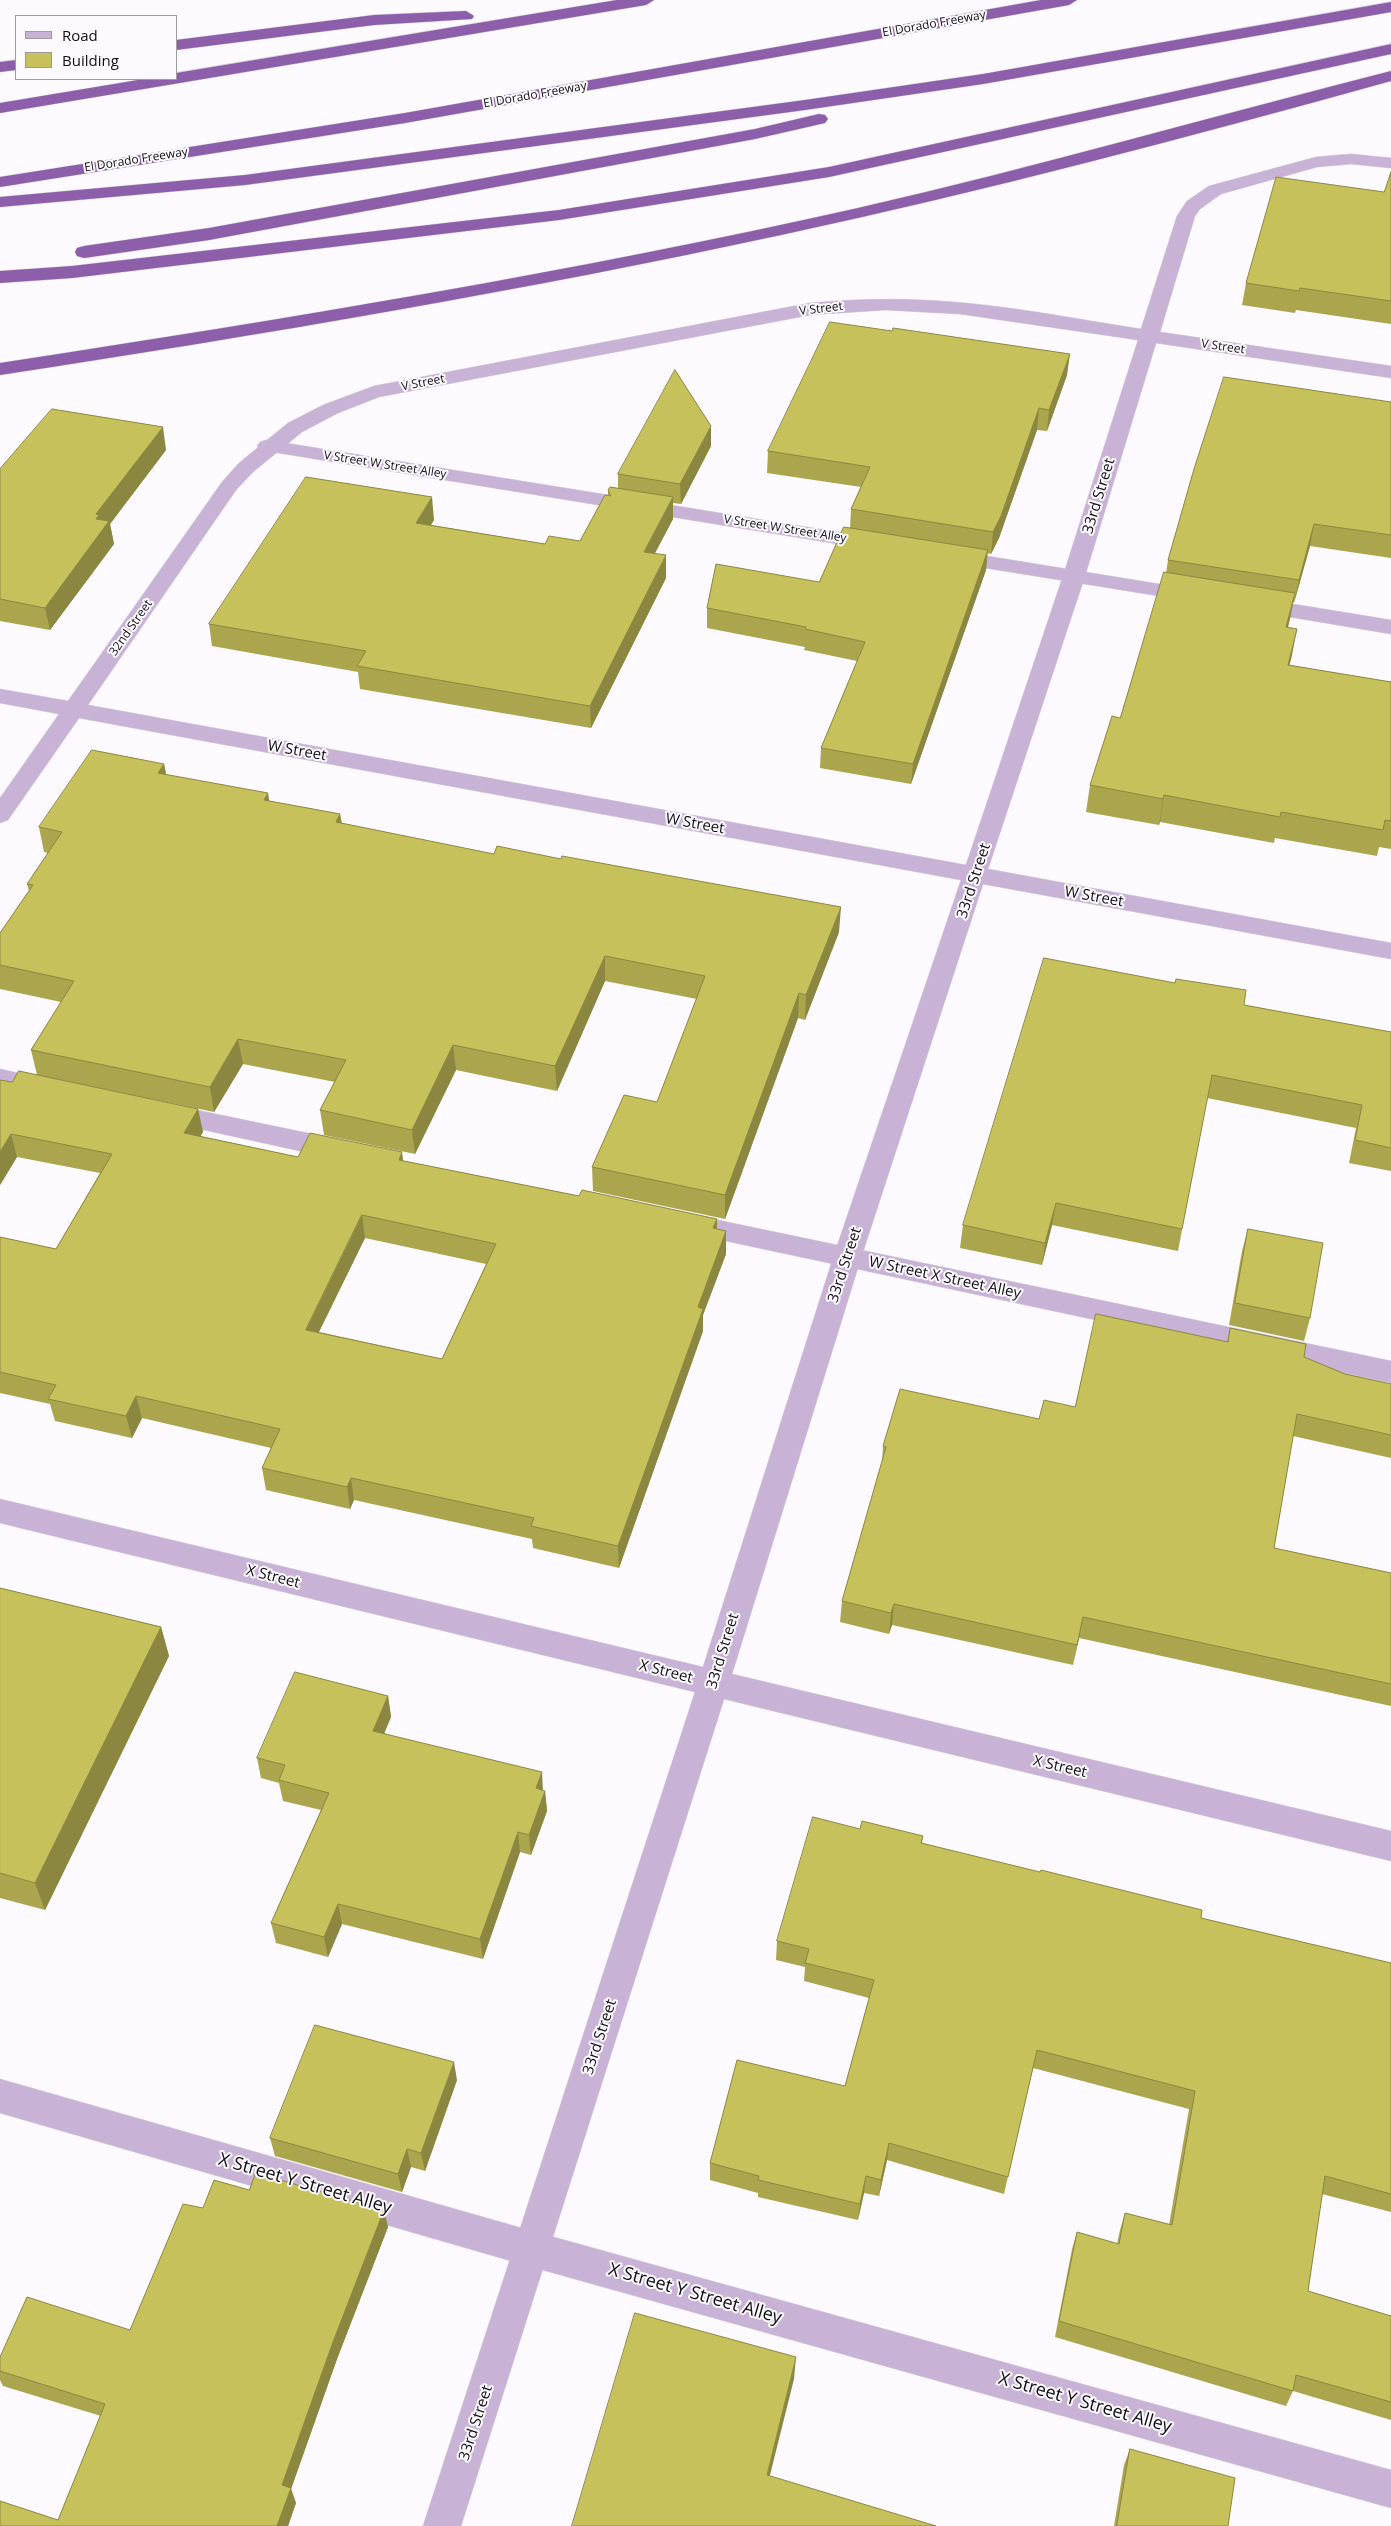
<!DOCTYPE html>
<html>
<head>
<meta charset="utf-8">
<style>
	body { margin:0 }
	#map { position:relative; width:1391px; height:2526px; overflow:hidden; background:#fcf9ff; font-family:"Open Sans",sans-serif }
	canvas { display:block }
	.legend { position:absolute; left:15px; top:15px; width:162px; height:65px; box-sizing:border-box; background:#fcf9ff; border:1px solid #9e9ba1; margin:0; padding:6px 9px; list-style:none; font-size:15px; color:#120f14 }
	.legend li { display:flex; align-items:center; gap:10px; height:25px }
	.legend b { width:25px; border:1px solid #9e9ba1 }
</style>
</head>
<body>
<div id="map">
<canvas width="1391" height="2526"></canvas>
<ul class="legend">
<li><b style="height:6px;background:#c8b3d7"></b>Road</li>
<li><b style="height:14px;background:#c7c15b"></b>Building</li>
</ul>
</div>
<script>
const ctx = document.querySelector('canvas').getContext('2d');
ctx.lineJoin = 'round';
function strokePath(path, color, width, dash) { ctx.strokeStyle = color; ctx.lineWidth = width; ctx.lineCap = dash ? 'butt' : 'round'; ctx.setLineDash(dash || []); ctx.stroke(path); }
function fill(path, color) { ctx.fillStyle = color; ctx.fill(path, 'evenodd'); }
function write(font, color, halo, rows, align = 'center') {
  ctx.font = font + ' "Open Sans",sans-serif'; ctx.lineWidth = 4; ctx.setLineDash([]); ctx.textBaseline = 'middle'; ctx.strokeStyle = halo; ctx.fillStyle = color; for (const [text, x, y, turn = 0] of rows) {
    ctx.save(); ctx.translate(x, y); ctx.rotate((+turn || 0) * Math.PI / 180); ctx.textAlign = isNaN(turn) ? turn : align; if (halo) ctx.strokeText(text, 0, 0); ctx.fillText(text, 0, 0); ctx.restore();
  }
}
const service = new Path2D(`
	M267,440L875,538L882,540L886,544L882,548L875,550L260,450L257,446L260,442Z
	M950,550L1196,590L1204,591L1207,596L1204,601L1196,602L942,561L939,556L942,551Z
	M1256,598L1391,620V634L1248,610L1245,605L1248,600Z
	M0,1069L59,1082L63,1089L59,1096L50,1098L0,1087Z
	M163,1103L341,1140L350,1143L354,1150L350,1157L341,1160L154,1119L150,1112L154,1105Z
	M689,1214L1391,1361V1383L679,1231L675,1224L679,1217Z
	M0,2079L532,2231L1391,2470V2508L532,2267L0,2113Z`);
const minor = new Path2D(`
	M1351,154L1391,158V168L1351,164L1317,167L1221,194L1200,209L1195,216L1160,332L1391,366V378L1156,343L1085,576L988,869L1391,943V959L983,884L861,1258L732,1674L1391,1831V1861L724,1699L461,2526H423L695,1692L0,1523V1499L703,1667L833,1258L961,880L79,718L8,820L0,823V798L59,714L0,703V689L68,701L222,482L239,463L288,423L323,405L374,386L810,303C853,299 897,298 940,301C1007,305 1075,319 1141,329L1177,216L1187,201L1209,186L1316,157ZM885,310L960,314L1138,340L1063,576L966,865L88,705L236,490L253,472L302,432L338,413L379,397L810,315Z`);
const motorway = new Path2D(`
	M617,0H654L646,5L0,113V103L144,79H176V73Z
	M1041,0H1077L1069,5L405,123L0,187V177L405,113Z
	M1391,2V12L983,84L805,110L245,185L0,207V197L245,175L805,100L983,74Z
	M466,11L474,16L472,19L374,25L176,50V40L374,15Z
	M1391,44V54L829,177L559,220L72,278L0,283V271L72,266L559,210L829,167Z
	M16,60V70L0,72V62Z
	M1391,71V81C1189,137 986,191 781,235C522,291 261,335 0,375V363C287,319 574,272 858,208C1037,167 1213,116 1391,71Z
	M819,114L825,115L828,119L825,123L755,139L209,240L84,258L77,256L75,252L77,248L84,246L209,228L755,129Z`);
strokePath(service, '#d7d4d9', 1);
strokePath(minor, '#d7d4d9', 1);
strokePath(motorway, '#d7d4d9', 1);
fill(service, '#c8b3d7');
fill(minor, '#c8b3d7');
fill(motorway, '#8d5eaa');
fill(new Path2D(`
	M1391,172V324L1296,310L1295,313L1242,305L1246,283L1384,192Z
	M1067,375L1047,431L1037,430L999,538L991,554L987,553L986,570L911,784L820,768L821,748L857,661L804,650L805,647L707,628V608L819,582L850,528L851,509L861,487L767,473L768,451Z
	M1391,402V558L1310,546L1294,603L1293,602L1288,627L1292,655L1289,665L1391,682V849L1379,847L1377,856L1275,838L1274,843L1160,822L1159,825L1086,812L1090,785L1120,718L1166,573L1168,560Z
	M711,446L681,504L673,503V519L655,553L666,578L591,728L360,689L358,672L212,646L209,624L434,520L431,525L545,544L580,541L608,495V490L618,488V474Z
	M166,450L110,524L114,544L50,630L0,621V469Z
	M164,764L166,775L269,801L340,814L342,823L839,932L805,1020L798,1018L725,1219L593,1191L592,1167L657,1102L697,999L605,981L557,1091L456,1070L415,1154L324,1135L320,1110L335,1082L243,1064L214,1112L37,1075L31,1050L61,1002L0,989V933L29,891L27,884L48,853L44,852L39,827Z
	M1244,1005L1391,1032V1171L1349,1163L1356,1128L1207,1098L1178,1251L1052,1225L1042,1265L960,1248L963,1225Z
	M0,1080L12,1082L198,1109L203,1132L200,1136L298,1157L404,1161L579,1196L717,1219V1229L726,1231V1254L703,1315V1331L619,1568L533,1548L532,1539L354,1500L350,1509L266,1490L262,1468L271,1448L142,1418L132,1438L55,1421L50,1404L0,1393V1237L56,1249L100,1173L17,1157L0,1185ZM365,1238L486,1264L442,1359L319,1332Z
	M1248,1229L1310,1318L1304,1341L1229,1325L1242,1251Z
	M1230,1328L1304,1357L1345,1374L1391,1384V1458L1293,1436L1274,1548L1391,1573V1706L1079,1638L1073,1665L892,1625L889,1634L840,1622L842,1601L882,1464L883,1446L1039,1419L1075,1407L1227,1342Z
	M0,1588L161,1627L169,1656L45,1910L0,1898Z
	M388,1696L391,1717L384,1733L545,1791L547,1811L531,1855L520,1852L483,1959L342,1924L328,1957L276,1943L271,1923L321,1810L283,1801L279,1783L261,1778L257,1758Z
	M860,1829L923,1836L922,1843L1201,1918L1391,1963V2212L1322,2194L1308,2291L1391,2316V2420L1293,2391L1286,2406L1055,2337L1072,2249L1077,2232L1117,2244L1120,2230L1125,2213L1169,2225L1189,2109L1033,2068L1004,2194L887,2160L879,2196L864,2193L858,2220L758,2197V2193L710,2180V2163L845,2086L869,1998L804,1981L805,1967L776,1960L777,1941Z
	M457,2080L425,2171L411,2167L402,2192L275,2156L270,2138Z
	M249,2190L384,2210L388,2227L337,2359L291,2489L296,2503L288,2526H0L58,2520L101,2416L3,2386L0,2380V2357L130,2330L203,2208Z
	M1130,2449L1228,2526H1114L1124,2465Z`), '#aba64e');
fill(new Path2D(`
	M1070,354L1067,375L1047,431L1049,410Z
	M1039,408L1037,430L999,538L991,554L993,532Z
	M711,426V446L681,504L680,484Z
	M163,427L166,450L110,524L114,544L50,630L45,608L96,514Z
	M432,497L434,520L418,545L416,523Z
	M673,497V519L644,574V552Z
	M1314,524L1310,546L1294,603L1299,580Z
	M988,550L986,570L911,784L913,764Z
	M666,555V578L591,728L590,706Z
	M1295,593L1290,619L1281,653L1286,627Z
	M1297,629L1292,655L1283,691L1288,665Z
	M164,764L169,789L158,773Z
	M268,793L272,818L264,800Z
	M1164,795L1160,822L1159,825L1163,799Z
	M340,814L343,839L336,822Z
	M841,907L839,932L805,1020L806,995Z
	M605,956V981L557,1091L555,1066Z
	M799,993L798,1018L725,1219V1195Z
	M238,1039L243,1064L214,1112L210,1087Z
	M453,1045L456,1070L415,1154L412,1130Z
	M198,1109L203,1132L189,1156L184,1133Z
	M11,1134L17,1157L0,1185V1152Z
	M402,1152L405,1175L399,1160Z
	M1056,1203L1052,1225L1042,1265L1045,1243Z
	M362,1215L365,1238L309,1352L306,1330Z
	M717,1219V1241L713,1228Z
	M726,1231V1254L703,1315V1331L619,1568L618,1546L698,1307Z
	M136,1396L142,1418L132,1438L126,1416Z
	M351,1478L354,1500L350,1509L347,1487Z
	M894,1604L892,1625L889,1634L891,1613Z
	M1083,1617L1079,1638L1073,1665L1077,1645Z
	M161,1627L169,1656L45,1910L35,1883Z
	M388,1696L391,1717L377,1751L373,1731Z
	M542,1772L543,1792L536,1788Z
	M545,1791L547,1811L531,1855L529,1835Z
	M518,1832L520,1852L483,1959L480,1939Z
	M338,1904L342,1924L328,1957L324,1937Z
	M454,2062L457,2080L425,2171L421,2153Z
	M889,2143L887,2160L879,2196L881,2180Z
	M407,2149L411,2167L402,2192L398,2174Z
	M866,2176L864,2193L858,2220L860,2204Z
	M384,2210L388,2227L337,2359L291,2489L296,2503L288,2526H277L282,2485L333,2342Z
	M796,2357L794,2379L765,2495L767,2475Z`), '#8b8740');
const building = new Path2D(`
	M1391,172V301L1300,288L1299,291L1246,283L1276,177L1384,192Z
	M830,322L892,331L893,328L1070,354L1049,410L1039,408L1001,516L993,532L851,509L870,467L768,451Z
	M675,370L711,426L680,484L618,474Z
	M1224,377L1391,402V535L1314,524L1299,580L1168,560L1194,469Z
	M52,409L163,427L96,514L99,515L96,519L109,521L45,608L0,599V469Z
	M306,477L432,497L416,523L545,544L549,536L580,541L605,495L611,496L608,490L610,487L673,497L644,552L666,555L590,706L357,666L366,651L209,624Z
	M844,527L988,550L913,764L821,748L865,642L805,629L806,627L707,608L716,564L819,582Z
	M1164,572L1295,593L1286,627L1297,629L1288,665L1391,682V821L1385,820L1383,830L1281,812L1280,817L1164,795L1163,799L1090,785L1112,716L1120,718Z
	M92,750L164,764L158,773L268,793L264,800L340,814L336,822L494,854L497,846L561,859L562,856L841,907L806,995L799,993L725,1195L592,1167L624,1095L657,1102L705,976L605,956L555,1066L453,1045L412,1130L320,1110L346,1060L238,1039L210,1087L31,1050L74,981L0,965V933L33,885L27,884L62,832L39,827Z
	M1044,958L1175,983L1176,979L1246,990L1244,1005L1391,1032V1148L1355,1140L1362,1105L1212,1075L1182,1229L1056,1203L1045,1243L963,1225Z
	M19,1071L198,1109L184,1133L298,1157L310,1133L402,1152L399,1160L579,1196L582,1190L717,1219L713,1228L726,1231L698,1307L703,1309L618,1546L531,1526L534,1518L351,1478L347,1487L262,1468L280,1429L136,1396L126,1416L48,1399L56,1385L0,1372V1237L56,1249L112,1154L11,1134L0,1152V1080L12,1082ZM362,1215L496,1244L442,1359L306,1330Z
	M1248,1229L1323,1243L1310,1318L1235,1303Z
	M1096,1314L1228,1342L1230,1328L1306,1344L1304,1357L1345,1374L1391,1384V1435L1297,1414L1274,1548L1391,1573V1684L1083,1617L1077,1645L894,1604L891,1613L842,1601L886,1447L883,1446L900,1389L1039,1419L1044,1400L1075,1407Z
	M0,1588L161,1627L35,1883L0,1873Z
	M295,1672L388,1696L373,1731L542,1772L536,1788L545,1791L529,1835L518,1832L480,1939L338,1904L324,1937L271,1923L329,1793L279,1780L285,1765L257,1758Z
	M813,1817L860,1829L862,1821L923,1836L921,1843L1040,1872L1041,1870L1202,1910L1201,1918L1391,1963V2194L1325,2176L1308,2291L1391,2316V2402L1296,2375L1293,2391L1059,2321L1077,2232L1119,2244L1125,2213L1172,2225L1195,2091L1037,2050L1008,2177L889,2143L881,2180L866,2176L860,2204L758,2180L759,2176L710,2163L737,2060L845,2086L874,1980L805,1963L809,1949L777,1941Z
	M315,2025L454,2062L421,2153L407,2149L398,2174L270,2138Z
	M256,2173L384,2210L333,2342L282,2485L291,2488L277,2526H0V2501L58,2520L105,2404L0,2371V2357L27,2297L130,2330L183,2204L203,2208L214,2180L249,2190Z
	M635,2313L796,2357L767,2475L936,2526H572Z
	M1130,2449L1235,2478L1228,2526H1117Z`);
fill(building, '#c7c15b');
strokePath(building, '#8b8740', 1);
write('12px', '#120f14', '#fcf9ff', [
	["El Dorado Freeway",934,24,-10],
	["El Dorado Freeway",535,95,-10],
	["El Dorado Freeway",136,160,-9],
	["V Street",821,309,-7],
	["V Street",1223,347,8],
	["V Street",423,383,-11],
	["V Street W Street Alley",385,465,9],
	["V Street W Street Alley",785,529,9],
	["32nd Street",131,628,-55]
]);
write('15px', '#120f14', '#fcf9ff', [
	["33rd Street",1099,496,-73],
	["W Street",297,751,10],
	["W Street",695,824,10],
	["33rd Street",974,881,-72],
	["W Street",1094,897,10],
	["33rd Street",845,1265,-72],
	["W Street X Street Alley",945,1278,12],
	["X Street",273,1577,14],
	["33rd Street",723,1651,-73],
	["X Street",666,1672,14],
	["X Street",1060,1767,13],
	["33rd Street",600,2037,-72],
	["33rd Street",476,2423,-72]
]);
write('18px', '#120f14', '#fcf9ff', [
	["X Street Y Street Alley",305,2184,16],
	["X Street Y Street Alley",695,2294,16],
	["X Street Y Street Alley",1085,2403,16]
]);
</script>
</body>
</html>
